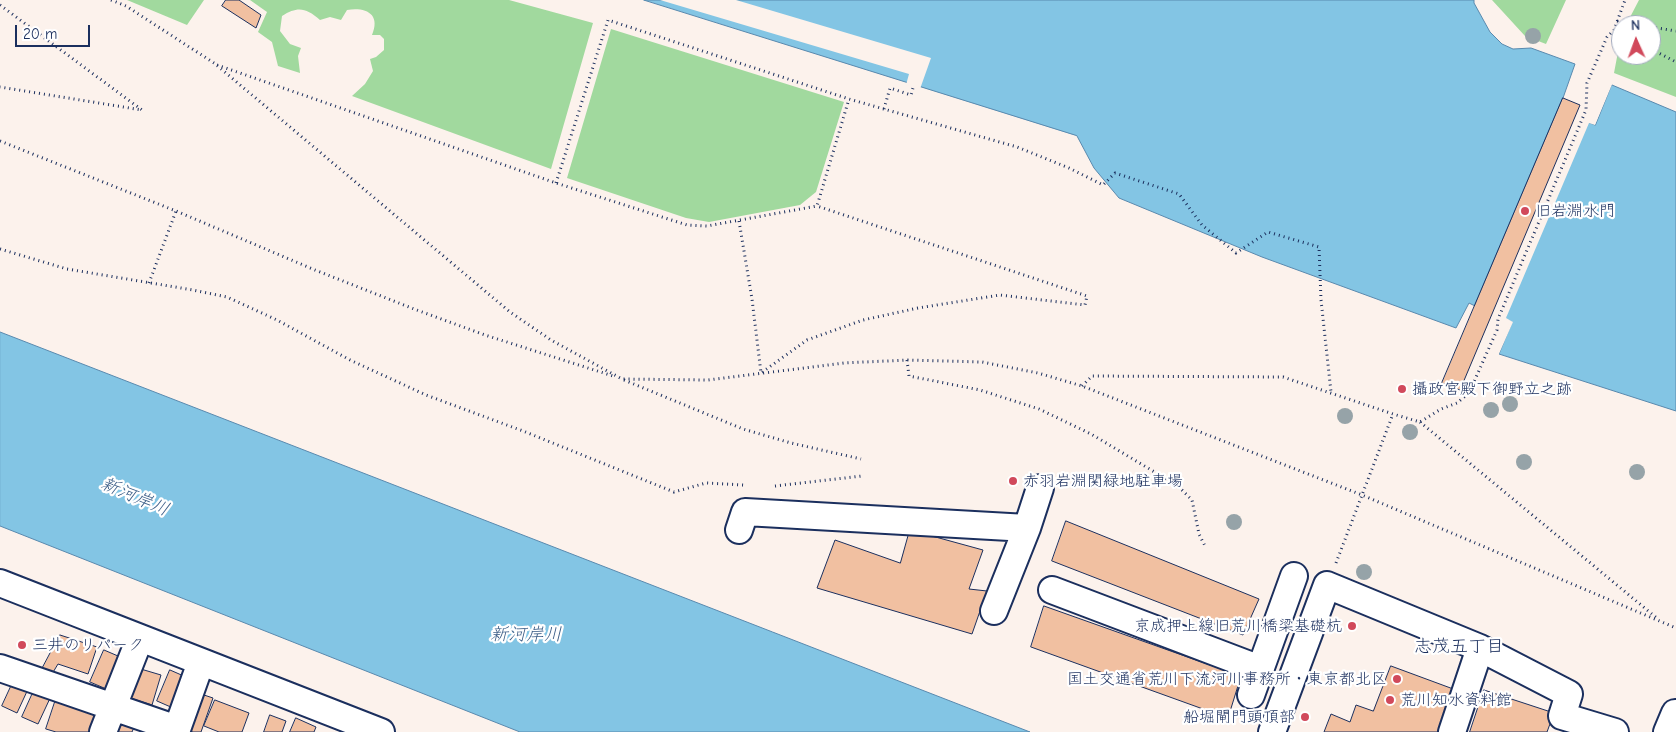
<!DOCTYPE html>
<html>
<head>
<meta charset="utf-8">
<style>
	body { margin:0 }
	#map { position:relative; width:1676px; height:732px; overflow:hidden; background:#fcf2ec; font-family:"Comic Neue",sans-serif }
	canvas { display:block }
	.north { position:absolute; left:1611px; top:15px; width:50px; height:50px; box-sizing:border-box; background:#fff; border:1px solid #a4acbf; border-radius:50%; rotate:358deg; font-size:14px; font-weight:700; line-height:20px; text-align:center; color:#1b2f5e }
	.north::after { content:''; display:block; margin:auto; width:18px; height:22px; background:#d1495b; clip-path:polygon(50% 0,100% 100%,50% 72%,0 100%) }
	.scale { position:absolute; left:15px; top:25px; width:75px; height:22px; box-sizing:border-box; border:2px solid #1b2f5e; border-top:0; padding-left:6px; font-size:15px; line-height:18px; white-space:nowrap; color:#1b2f5e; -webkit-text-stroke:4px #fff; paint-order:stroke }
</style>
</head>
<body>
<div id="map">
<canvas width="1676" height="732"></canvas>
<div class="north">N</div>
<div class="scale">20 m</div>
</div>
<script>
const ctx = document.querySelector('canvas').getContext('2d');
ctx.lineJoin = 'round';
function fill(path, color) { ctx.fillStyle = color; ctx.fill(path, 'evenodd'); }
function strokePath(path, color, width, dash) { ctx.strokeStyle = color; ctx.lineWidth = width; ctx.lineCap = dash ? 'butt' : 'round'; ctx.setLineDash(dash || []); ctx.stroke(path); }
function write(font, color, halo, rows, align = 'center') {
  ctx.font = font + ' "Comic Neue","Klee One",sans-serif'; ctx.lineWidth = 4.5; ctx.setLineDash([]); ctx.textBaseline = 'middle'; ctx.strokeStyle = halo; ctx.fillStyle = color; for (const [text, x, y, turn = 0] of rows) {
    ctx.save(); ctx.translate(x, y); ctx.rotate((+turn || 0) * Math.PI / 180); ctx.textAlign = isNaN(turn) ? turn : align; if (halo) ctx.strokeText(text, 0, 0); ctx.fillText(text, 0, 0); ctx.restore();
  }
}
fill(new Path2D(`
	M127,0H204L187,25Z
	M250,0H509L593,23L551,169L352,96L365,84L373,71L370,59L376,57L384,50V39L380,35H372C381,14 366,7 347,10L341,20L330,17L320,20C306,8 298,6 282,16L280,31L290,44L301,48L298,56L300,73L278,66L272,42L258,32L267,12Z
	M1492,0H1566L1546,44L1525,36Z
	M1639,0H1676V97L1614,73L1621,36V55H1651V25H1626Z
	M611,29L844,102L816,192L800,205L709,222L686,218L567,178Z`), '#a1d99e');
const water = new Path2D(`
	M644,0H1474V3L1490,32L1502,44L1513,49L1531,48L1575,64L1563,98L1475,306L1469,303L1456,328L1262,257L1119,198L1094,168L1077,136Z
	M1612,85L1676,112V411L1499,354L1512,322L1505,319L1575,117L1595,125Z
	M0,332L1030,732H520L0,526Z`);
fill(water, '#83c5e4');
strokePath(water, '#5989ae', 1);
fill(new Path2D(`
	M660,0H736L931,58L920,89L906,85L909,74Z
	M1613,82L1595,125L1589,123L1506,318L1513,322L1498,356L1497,353L1509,323L1493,314L1576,114L1594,122L1610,84Z`), '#fcf2ec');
const building = new Path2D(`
	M226,0H239L261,15L256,28L222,6Z
	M1563,98L1580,105L1460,390L1442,383Z
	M1066,521L1259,599L1243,635L1052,561Z
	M910,530L983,550L969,589L987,591L972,634L817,588L835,540L900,563Z
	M1044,606L1241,676L1228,718L1031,647Z
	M60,635L97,647L88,674L58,664L52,674L42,669Z
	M104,650L125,659L111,691L90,682Z
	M1391,666L1456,690L1439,732H1324L1331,714L1350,722L1356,705L1373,711Z
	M134,667L161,675L152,705L124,696Z
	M170,670L186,677L173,708L157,701Z
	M14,680L29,687L17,713L2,706Z
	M36,686L52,694L38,724L22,717Z
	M1484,690L1554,713L1547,732H1470Z
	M58,693L98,707L89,732H56L46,729Z
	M198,693L213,698L201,732H193L185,729Z
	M215,700L249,713L242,732H219L204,726Z
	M270,715L286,721L282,732H264Z
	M120,716L136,723L132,732H112Z
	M296,718L316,727L314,732H290Z`);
fill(building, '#f1c0a1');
strokePath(building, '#1b2f5e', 1);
const minor = new Path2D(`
	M739,530L745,512L1027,528
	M0,583L381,732
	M1052,590L1260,669
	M994,611L1027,528L1040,488
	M0,668L177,729
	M1251,695L1294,576
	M103,732L140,638
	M176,732L201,662
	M1272,732L1327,585L1480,648
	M1452,732L1480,648L1569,694L1562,716L1615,732
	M1667,732L1675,713H1676`);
strokePath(minor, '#1b2f5e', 30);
strokePath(new Path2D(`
	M111,0L126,6L214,63L510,312L551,340L622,379L708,380L844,363L907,360L982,362L1038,373L1082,386L1362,495L1676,628
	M0,5L142,110L0,87
	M1617,21L1642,25
	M1651,27L1676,31
	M1614,30L1621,33
	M1651,49L1676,62
	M217,65L556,183L687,225L707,226L817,206L849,99
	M884,109L890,88L911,95L913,88
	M0,141L176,211L315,270L414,309L485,335L613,376
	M556,183L608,20L849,99L1017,147L1069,168L1103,185L1115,173L1179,194L1202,225L1236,253L1268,232L1319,247L1321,300L1331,392
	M739,221L752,299L761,373L807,340L863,320L918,308L1000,295L1085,305L1087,296L817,206
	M0,249L67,269L193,290L227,297L277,320L350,360L426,395L523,431L674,492L706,483L744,485
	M149,283L176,211
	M907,360L909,376L980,390L1039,409L1091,434L1178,486L1192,500L1199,534L1206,548
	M624,380L743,429L791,443L861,459
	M1082,386L1092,376L1283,377L1393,414L1420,422L1441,409L1457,403L1469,393L1497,330L1498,319L1586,110L1587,83L1607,37L1614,30L1625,0
	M1420,422L1658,619
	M775,486L862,476
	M1336,563L1393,414`), '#1b2f5e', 3, [1, 4]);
strokePath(minor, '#fff', 26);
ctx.fillStyle = '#96a3a8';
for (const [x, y] of [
	[1533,36],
	[1510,404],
	[1491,410],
	[1345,416],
	[1410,432],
	[1524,462],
	[1637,472],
	[1234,522],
	[1364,572]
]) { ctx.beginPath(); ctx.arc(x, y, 8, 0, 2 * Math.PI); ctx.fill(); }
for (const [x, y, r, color] of [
	[1525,211,5,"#d1495b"],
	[1402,389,5,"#d1495b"],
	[1013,481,5,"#d1495b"],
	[1352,626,5,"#d1495b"],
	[22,645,5,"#d1495b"],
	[1397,679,5,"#d1495b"],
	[1390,700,5,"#d1495b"],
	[1305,717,5,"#d1495b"]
]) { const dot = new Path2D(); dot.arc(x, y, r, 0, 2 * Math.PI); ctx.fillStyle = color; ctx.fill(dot); strokePath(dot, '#fff', 2); }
write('16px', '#1b2f5e', '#fff', [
	["旧岩淵水門",1535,211],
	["攝政宮殿下御野立之跡",1412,389],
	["赤羽岩淵関緑地駐車場",1023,481],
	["京成押上線旧荒川橋梁基礎杭",1342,626,"right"],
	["三井のリパーク",32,645],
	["国土交通省荒川下流河川事務所・東京都北区",1387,679,"right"],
	["荒川知水資料館",1400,700],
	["船堀閘門頭頂部",1295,717,"right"]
], 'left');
write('italic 18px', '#3a5c86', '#fff', [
	["新河岸川",135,497,23],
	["新河岸川",526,635]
]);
write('18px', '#1b2f5e', '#fff', [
	["志茂五丁目",1459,647]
]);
</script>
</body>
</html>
